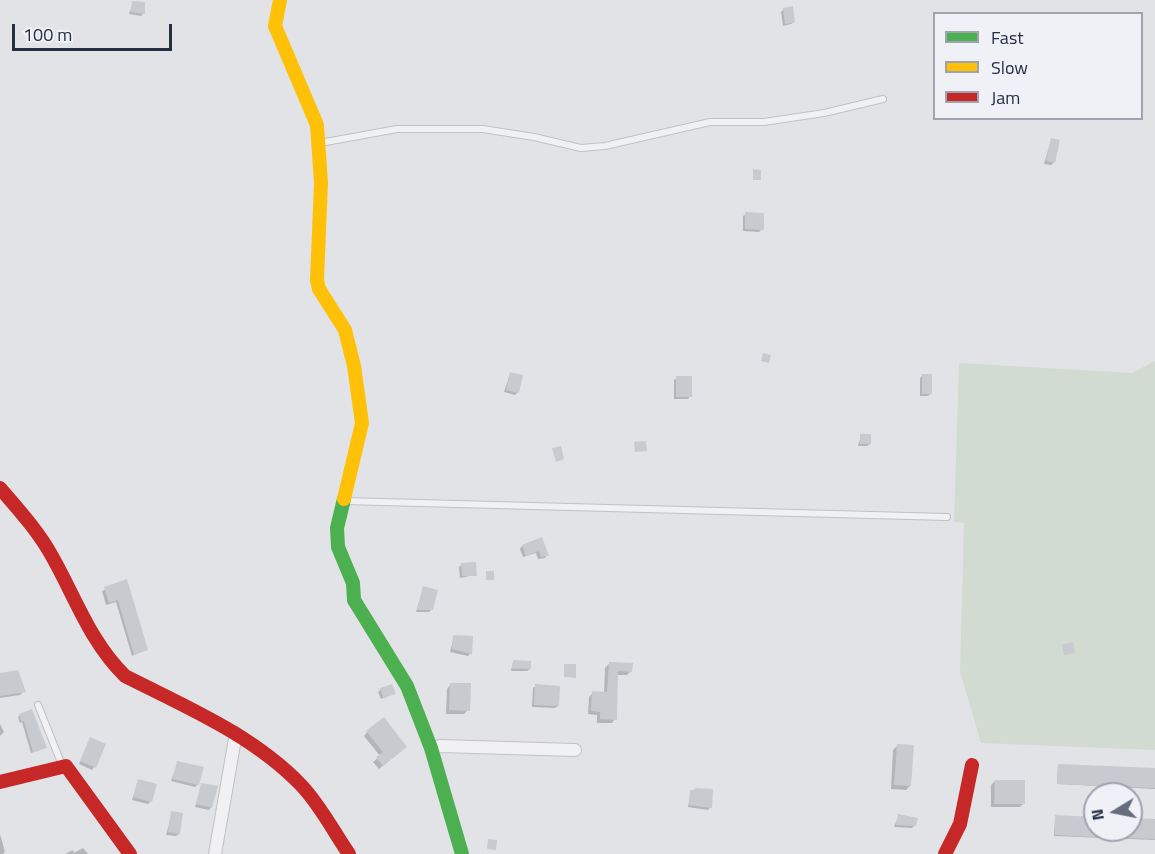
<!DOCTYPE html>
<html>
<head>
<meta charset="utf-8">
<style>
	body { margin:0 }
	#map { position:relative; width:1155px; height:854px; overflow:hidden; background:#e2e3e7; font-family:"Titillium Web",sans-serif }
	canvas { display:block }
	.legend { position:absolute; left:933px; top:12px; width:210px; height:108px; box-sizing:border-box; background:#eff1f7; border:2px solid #9fa3af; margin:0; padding:8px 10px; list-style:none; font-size:18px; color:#262e43 }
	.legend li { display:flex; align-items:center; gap:12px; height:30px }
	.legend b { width:30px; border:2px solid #9fa3af }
	.north { position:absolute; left:1083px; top:782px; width:60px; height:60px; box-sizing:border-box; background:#eff1f7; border:2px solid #9fa3af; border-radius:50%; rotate:260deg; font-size:16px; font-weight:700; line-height:24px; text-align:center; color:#262e43 }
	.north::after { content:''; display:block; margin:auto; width:21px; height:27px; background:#686d7c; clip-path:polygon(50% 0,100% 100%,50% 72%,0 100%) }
	.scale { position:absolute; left:12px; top:24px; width:160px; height:27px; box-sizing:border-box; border:3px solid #262e43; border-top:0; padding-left:8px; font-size:18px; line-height:21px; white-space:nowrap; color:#262e43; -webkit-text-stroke:4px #eff1f7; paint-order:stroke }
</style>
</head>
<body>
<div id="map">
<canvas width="1155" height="854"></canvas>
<ul class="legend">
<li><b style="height:8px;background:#4caf50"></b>Fast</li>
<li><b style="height:8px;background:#ffc107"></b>Slow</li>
<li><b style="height:8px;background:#c62828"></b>Jam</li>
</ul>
<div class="north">N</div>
<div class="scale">100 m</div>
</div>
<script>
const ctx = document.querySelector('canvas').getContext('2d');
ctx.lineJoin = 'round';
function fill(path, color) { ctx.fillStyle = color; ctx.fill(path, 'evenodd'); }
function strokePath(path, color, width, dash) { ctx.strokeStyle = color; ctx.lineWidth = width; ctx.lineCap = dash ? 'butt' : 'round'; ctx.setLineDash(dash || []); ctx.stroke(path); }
fill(new Path2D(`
	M1155,361V750L981,743L960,671L964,523L954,522L959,363L1132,373Z`), '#d1dbd1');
fill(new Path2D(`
	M133,3L144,13L141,16L129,14Z
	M784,9L794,22L791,24L783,26L781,12Z
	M1051,140L1054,162L1051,165L1044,164Z
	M746,214L762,229L759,232L743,231V216Z
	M510,374L518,392L515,395L504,392Z
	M923,375L930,394L928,396H920V378Z
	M677,378L690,396L688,399H674V380Z
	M861,436L870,444L867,446H858Z
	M542,539L547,555L545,558L538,559L536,553L523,557L520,549L522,546Z
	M462,564L475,575L460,578L459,567Z
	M126,581L146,649L132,656L116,602L106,605L102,591Z
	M423,588L432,609L429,612H416Z
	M454,637L471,653L468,656L450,652Z
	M513,662L530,669L527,671H511Z
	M609,664L631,671L627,675H617L615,719L612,723H597V715L588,714L589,697L593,693L604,694L605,668Z
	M0,675L24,691L20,695L0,698Z
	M451,684L468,710L464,714H446L447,689Z
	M536,686L558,706L555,708L532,707L533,688Z
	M381,689L394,694L381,699L378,692Z
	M20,715L45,747L43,749L31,753L22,722L20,723L18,717Z
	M0,724L4,732L0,736Z
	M367,732L401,751L379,769L373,762L380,756L364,736Z
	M91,739L94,767L92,770L79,764Z
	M897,746L910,786L906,790L891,789L893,750Z
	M178,763L198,784L195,787L171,781Z
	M1058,765L1155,769V789L1057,784Z
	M138,781L151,801L148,804L132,800Z
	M995,781L1023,804L1020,807H991V785Z
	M202,784L211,807L209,810L195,807Z
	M691,792L710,808L708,810L688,807Z
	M172,813L179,834L176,836L166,835Z
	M899,815L915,825L912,828L894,827Z
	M1055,818H1095V830H1131V820L1155,821V840L1054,836Z
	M0,834L5,852L3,854H0Z
	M83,848L88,854H65L73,850L74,853Z`), '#0003');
fill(new Path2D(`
	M132,1L145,2V14L131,12Z
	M793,6L795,22L785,24L783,8Z
	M1051,138L1060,140L1055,163L1046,161Z
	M753,169L761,170V180H753Z
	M745,212L764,213V230L745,229Z
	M763,353L771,355L769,363L761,361Z
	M510,372L523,375L519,393L506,390Z
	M922,374H932V394H922Z
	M676,376H692V397H676Z
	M860,434H871V444H860Z
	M646,441L647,451L635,452L634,442Z
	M561,446L564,459L556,462L552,448Z
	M542,537L549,556L541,557L539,551L526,556L522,545Z
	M476,562L477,576H462L461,563Z
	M486,571H494V580H486Z
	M127,579L148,650L134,655L118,600L109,603L104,587Z
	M423,586L438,590L433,610H417Z
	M453,635L473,636L472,654L452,649Z
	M1073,642L1075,653L1064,655L1062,645Z
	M513,660L531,661V669H512Z
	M609,662L633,663L632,672L618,671L617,720L600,719V712L591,711L592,691L607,692Z
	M564,664H576V678L564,677Z
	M18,670L26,692L0,696V673Z
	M450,683H471L470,711L449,710Z
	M392,684L396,694L383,698L380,688Z
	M535,684L560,686L559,706L534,705Z
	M32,709L47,748L33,752L24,721L22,722L19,714Z
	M384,717L407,747L383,766L376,757L383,752L366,731Z
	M90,737L106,744L96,768L80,761Z
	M897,744L914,745L911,786L894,785Z
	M177,761L204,767L199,785L173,779Z
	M1058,764L1155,768V788L1057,784Z
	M138,779L157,784L152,802L133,797Z
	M995,780H1025V804H994Z
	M201,783L218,786L212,808L196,804Z
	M695,788L713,789L712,808L689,805L690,790H694Z
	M171,811L183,813L180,834L168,832Z
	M898,814L918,818L916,826L896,825Z
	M1055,815L1095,817V837L1055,835Z
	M1131,818L1155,819V839L1101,837V830H1131Z
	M488,839L497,840L496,850L487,849Z`), '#c7cace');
const lane = new Path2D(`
	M320,143L397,129H483L534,137L581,148L605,146L710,122H764L824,113L883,99
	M344,501L947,517
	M38,705L62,765`);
const street = new Path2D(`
	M431,748L440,746L575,750
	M215,854L236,733`);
strokePath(lane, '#c0c1c5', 8);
strokePath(street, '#c0c1c5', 14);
strokePath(lane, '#f1f1f4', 6);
strokePath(street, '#f1f1f4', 12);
strokePath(new Path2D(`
	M344,499L337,528L338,547L353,583L354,600L407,686L431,748L462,854`), '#4caf50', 14);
strokePath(new Path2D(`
	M280,0L275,26L317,125L321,183L317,280L319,289L345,330L354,366L362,423L344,499`), '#ffc107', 14);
strokePath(new Path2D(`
	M0,488C19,510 39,532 53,558C76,599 91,643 125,676C186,707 253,735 301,785C321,806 333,831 349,854
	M0,782L66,766L130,854
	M945,854L960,824L972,765`), '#c62828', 14);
</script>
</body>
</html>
